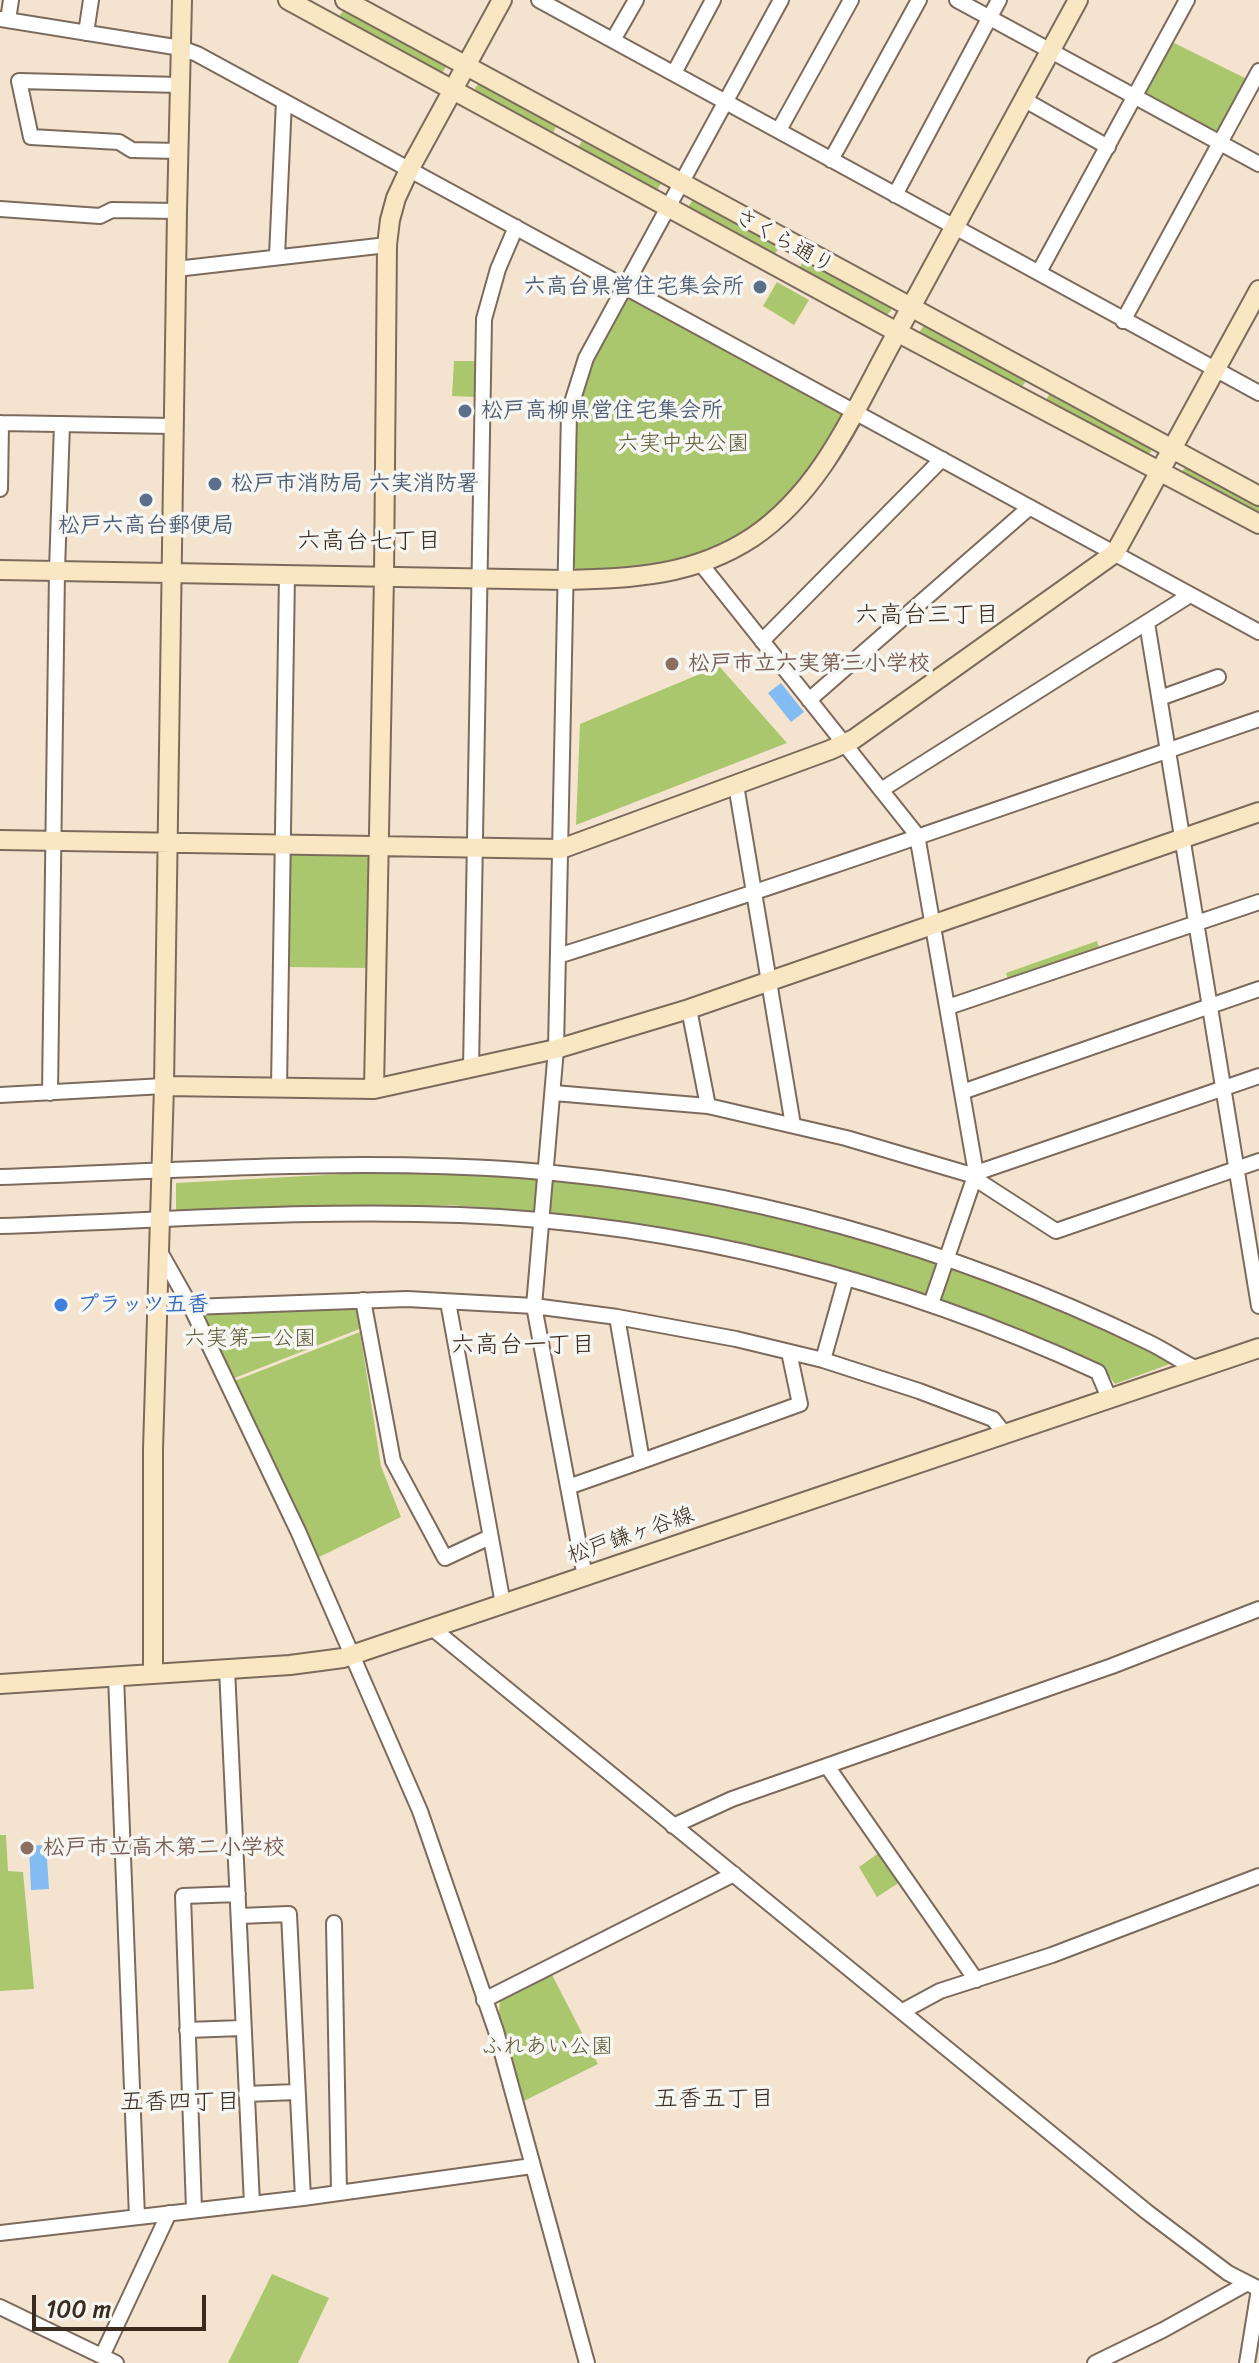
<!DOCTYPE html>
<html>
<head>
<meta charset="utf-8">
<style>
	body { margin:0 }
	#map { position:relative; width:1259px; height:2363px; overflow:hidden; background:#f4e4cf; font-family:Sriracha,sans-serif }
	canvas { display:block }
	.scale { position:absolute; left:32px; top:2295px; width:174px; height:36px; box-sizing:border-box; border:4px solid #3b2a1e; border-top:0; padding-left:10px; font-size:24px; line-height:28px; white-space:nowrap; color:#3b2a1e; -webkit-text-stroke:6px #f6f6f2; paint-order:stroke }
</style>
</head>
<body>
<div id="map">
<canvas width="1259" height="2363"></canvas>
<div class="scale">100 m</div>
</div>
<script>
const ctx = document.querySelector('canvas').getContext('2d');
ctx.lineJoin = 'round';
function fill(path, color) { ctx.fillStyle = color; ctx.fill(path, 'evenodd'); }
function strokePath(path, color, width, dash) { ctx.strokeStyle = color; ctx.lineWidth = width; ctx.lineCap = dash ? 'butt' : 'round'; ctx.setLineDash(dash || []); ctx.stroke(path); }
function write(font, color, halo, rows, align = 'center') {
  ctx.font = font + ' Sriracha,"Klee One",sans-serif'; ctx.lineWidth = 7; ctx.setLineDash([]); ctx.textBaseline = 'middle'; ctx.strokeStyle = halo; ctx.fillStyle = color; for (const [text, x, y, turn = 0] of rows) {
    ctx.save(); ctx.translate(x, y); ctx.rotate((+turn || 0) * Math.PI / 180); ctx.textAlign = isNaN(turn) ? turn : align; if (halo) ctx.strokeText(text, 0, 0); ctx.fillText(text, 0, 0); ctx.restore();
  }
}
fill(new Path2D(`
	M345,8L447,65L442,73H437L342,21L340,15Z
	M1166,39L1253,82L1220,143L1135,97Z
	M480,82L557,125L553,133H547L477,95L475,88Z
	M583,139L662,182L657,190H651L578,148Z
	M694,199L779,244V249L774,254L768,253L691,212L689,205Z
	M804,259L891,304V311L885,316L799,269Z
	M777,282L809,300L794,325L763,306Z
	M636,297L841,410L844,418C832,437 821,459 808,476C772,522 714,559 657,568C632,572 607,572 582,574L573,566L577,410L592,359L625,300Z
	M925,324L1024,378L1025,383L1019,389L922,337L920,331Z
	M454,361H477V397L452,396Z
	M1050,393L1151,445V452L1145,457L1045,402Z
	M1190,466L1259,504V520L1180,473L1186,467Z
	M719,666L787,743L576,825L580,724Z
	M293,853H366L370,858L369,968L285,967L287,858Z
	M1097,941L1100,950L1009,982L1006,973Z
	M400,1171C446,1174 493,1176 539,1180C697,1194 855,1231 1003,1287C1060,1308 1113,1336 1169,1360L1170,1364L1115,1384L1102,1366L1075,1353L924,1295L833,1269L686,1236L528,1211L450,1205L176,1215V1183Z
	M353,1305L361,1310L362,1328L232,1379L203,1318L210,1310Z
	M360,1332L381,1466L401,1517L313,1560L232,1382Z
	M0,1835H6L8,1871L23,1872L34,1989L0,1991Z
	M883,1850L903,1880L877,1897L859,1867Z
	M550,1971L598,2064L524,2101L499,2015L500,1997Z
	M272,2274L329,2298L298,2363H228Z`), '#aac76e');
fill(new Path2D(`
	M781,683L804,712L791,722L768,693Z
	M46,1845L49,1889L31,1890L29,1846Z`), '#83bbf3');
const street = new Path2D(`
	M539,0L1259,393
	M957,0L1259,164
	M0,19L181,48L197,54L1259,632
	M8,20L11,0
	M86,33L91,0
	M613,40L636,0
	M674,73L713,0
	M1023,99L1108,147
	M779,130L851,0
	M178,151L132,150L119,142L31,137L19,81L180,85
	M831,160L919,0
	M895,195L999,0
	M0,209L100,216L112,210L177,211
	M277,256L284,101
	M176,269L387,245
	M1039,272L1187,0
	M1123,321L1259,71
	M0,423L173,426
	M0,489L1,423
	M701,564L917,835L976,1173L931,1304
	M1147,623L1259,1306
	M762,641L942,459
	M1160,698L1218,677
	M809,700L1030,507
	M736,785L793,1125
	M881,790L1190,595
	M558,956C793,882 1026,799 1259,719
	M948,1007L1259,902
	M689,1009L708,1106
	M471,1069L484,319L498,269L516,227
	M279,1088L287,574
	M962,1092L1259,989
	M50,1093L57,570L62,424
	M554,1093L708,1106L846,1138L975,1176
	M0,1095L164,1086
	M976,1173L1259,1076
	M0,1177C173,1171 347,1158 519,1170C737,1186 952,1247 1148,1342C1165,1350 1180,1361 1197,1369
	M974,1178L1056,1231L1259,1161
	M0,1226C153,1221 307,1209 460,1215C680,1223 899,1280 1098,1372L1109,1398
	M160,1252L191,1307L298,1531L420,1811L496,2031L587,2363
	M363,1300L393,1461L445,1558L490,1537
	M448,1302L503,1604
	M191,1307L407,1299L534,1306L617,1317L736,1339L823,1360L919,1391L993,1419L1004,1433
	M617,1317L642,1461L800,1404L789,1352
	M823,1360L846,1278
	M568,1487L642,1461
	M585,1577L534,1306L556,1049L569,412L586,358L781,0
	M432,1628L1147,2212L1228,2273L1259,2289
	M227,1669L252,2204
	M116,1676L137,2217
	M827,1766L976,1980
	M673,1826L732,1799L1112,1666L1259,1609
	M239,1916L289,1914L303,2198
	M334,1923L339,2193
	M484,2000L734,1874
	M903,2011L940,1991L1052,1955L1259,1876
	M187,2030L242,2028
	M246,2094L296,2092
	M194,2209L183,1896L238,1894
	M0,2233L303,2198L532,2166
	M0,2307L116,2363
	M102,2356L169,2213
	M1095,2363L1163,2330L1246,2284
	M1247,2363L1259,2289`);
const secondary = new Path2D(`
	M288,0L897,332L1259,524
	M345,0L1259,496
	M0,570L566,580C634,578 694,576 753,537C825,488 857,404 898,331C958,221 1017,110 1078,0
	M0,840L561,849L830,750L854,739L1115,553L1259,290
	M164,1086L374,1089L556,1049L689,1009L1259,812
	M374,1089L384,576L387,245L390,220L396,198L409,170L502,0
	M153,1673V1449L164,1086L177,211L182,0
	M0,1684L290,1665L343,1658L1259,1348`);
strokePath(street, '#7c6b5c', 18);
strokePath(secondary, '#7c6b5c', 22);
strokePath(street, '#fff', 14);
strokePath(secondary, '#f9e7c3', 18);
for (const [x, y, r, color] of [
	[760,287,8,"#5c6f8a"],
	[465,411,8,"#5c6f8a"],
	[215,484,8,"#5c6f8a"],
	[146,500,8,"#5c6f8a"],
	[672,664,8,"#8d6e63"],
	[61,1305,8,"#3f7fe0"],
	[27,1848,8,"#8d6e63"]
]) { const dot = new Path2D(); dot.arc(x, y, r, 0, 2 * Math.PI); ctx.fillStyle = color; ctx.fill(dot); strokePath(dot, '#f6f6f2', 3); }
write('22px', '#3b2a1e', '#f6f6f2', [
	["さくら通り",784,242,29],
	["松戸鎌ヶ谷線",631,1536,-19]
]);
write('bold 22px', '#4e5e75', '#f6f6f2', [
	["六高台県営住宅集会所",744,287,"right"],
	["松戸高柳県営住宅集会所",481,411],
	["松戸市消防局 六実消防署",231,484],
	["松戸六高台郵便局",146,526,"center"]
], 'left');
write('22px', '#5c5936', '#f6f6f2', [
	["六実中央公園",683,444],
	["六実第一公園",250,1339],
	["ふれあい公園",547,2047]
]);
write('bold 22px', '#785e54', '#f6f6f2', [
	["松戸市立六実第三小学校",688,664],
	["松戸市立高木第二小学校",43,1848]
], 'left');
write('bold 22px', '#366cbe', '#f6f6f2', [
	["プラッツ五香",77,1305]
], 'left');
write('24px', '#3b2a1e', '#f6f6f2', [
	["六高台七丁目",369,542],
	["六高台三丁目",927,616],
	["六高台一丁目",523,1346],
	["五香五丁目",714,2100],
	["五香四丁目",180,2103]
]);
</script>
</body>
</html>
